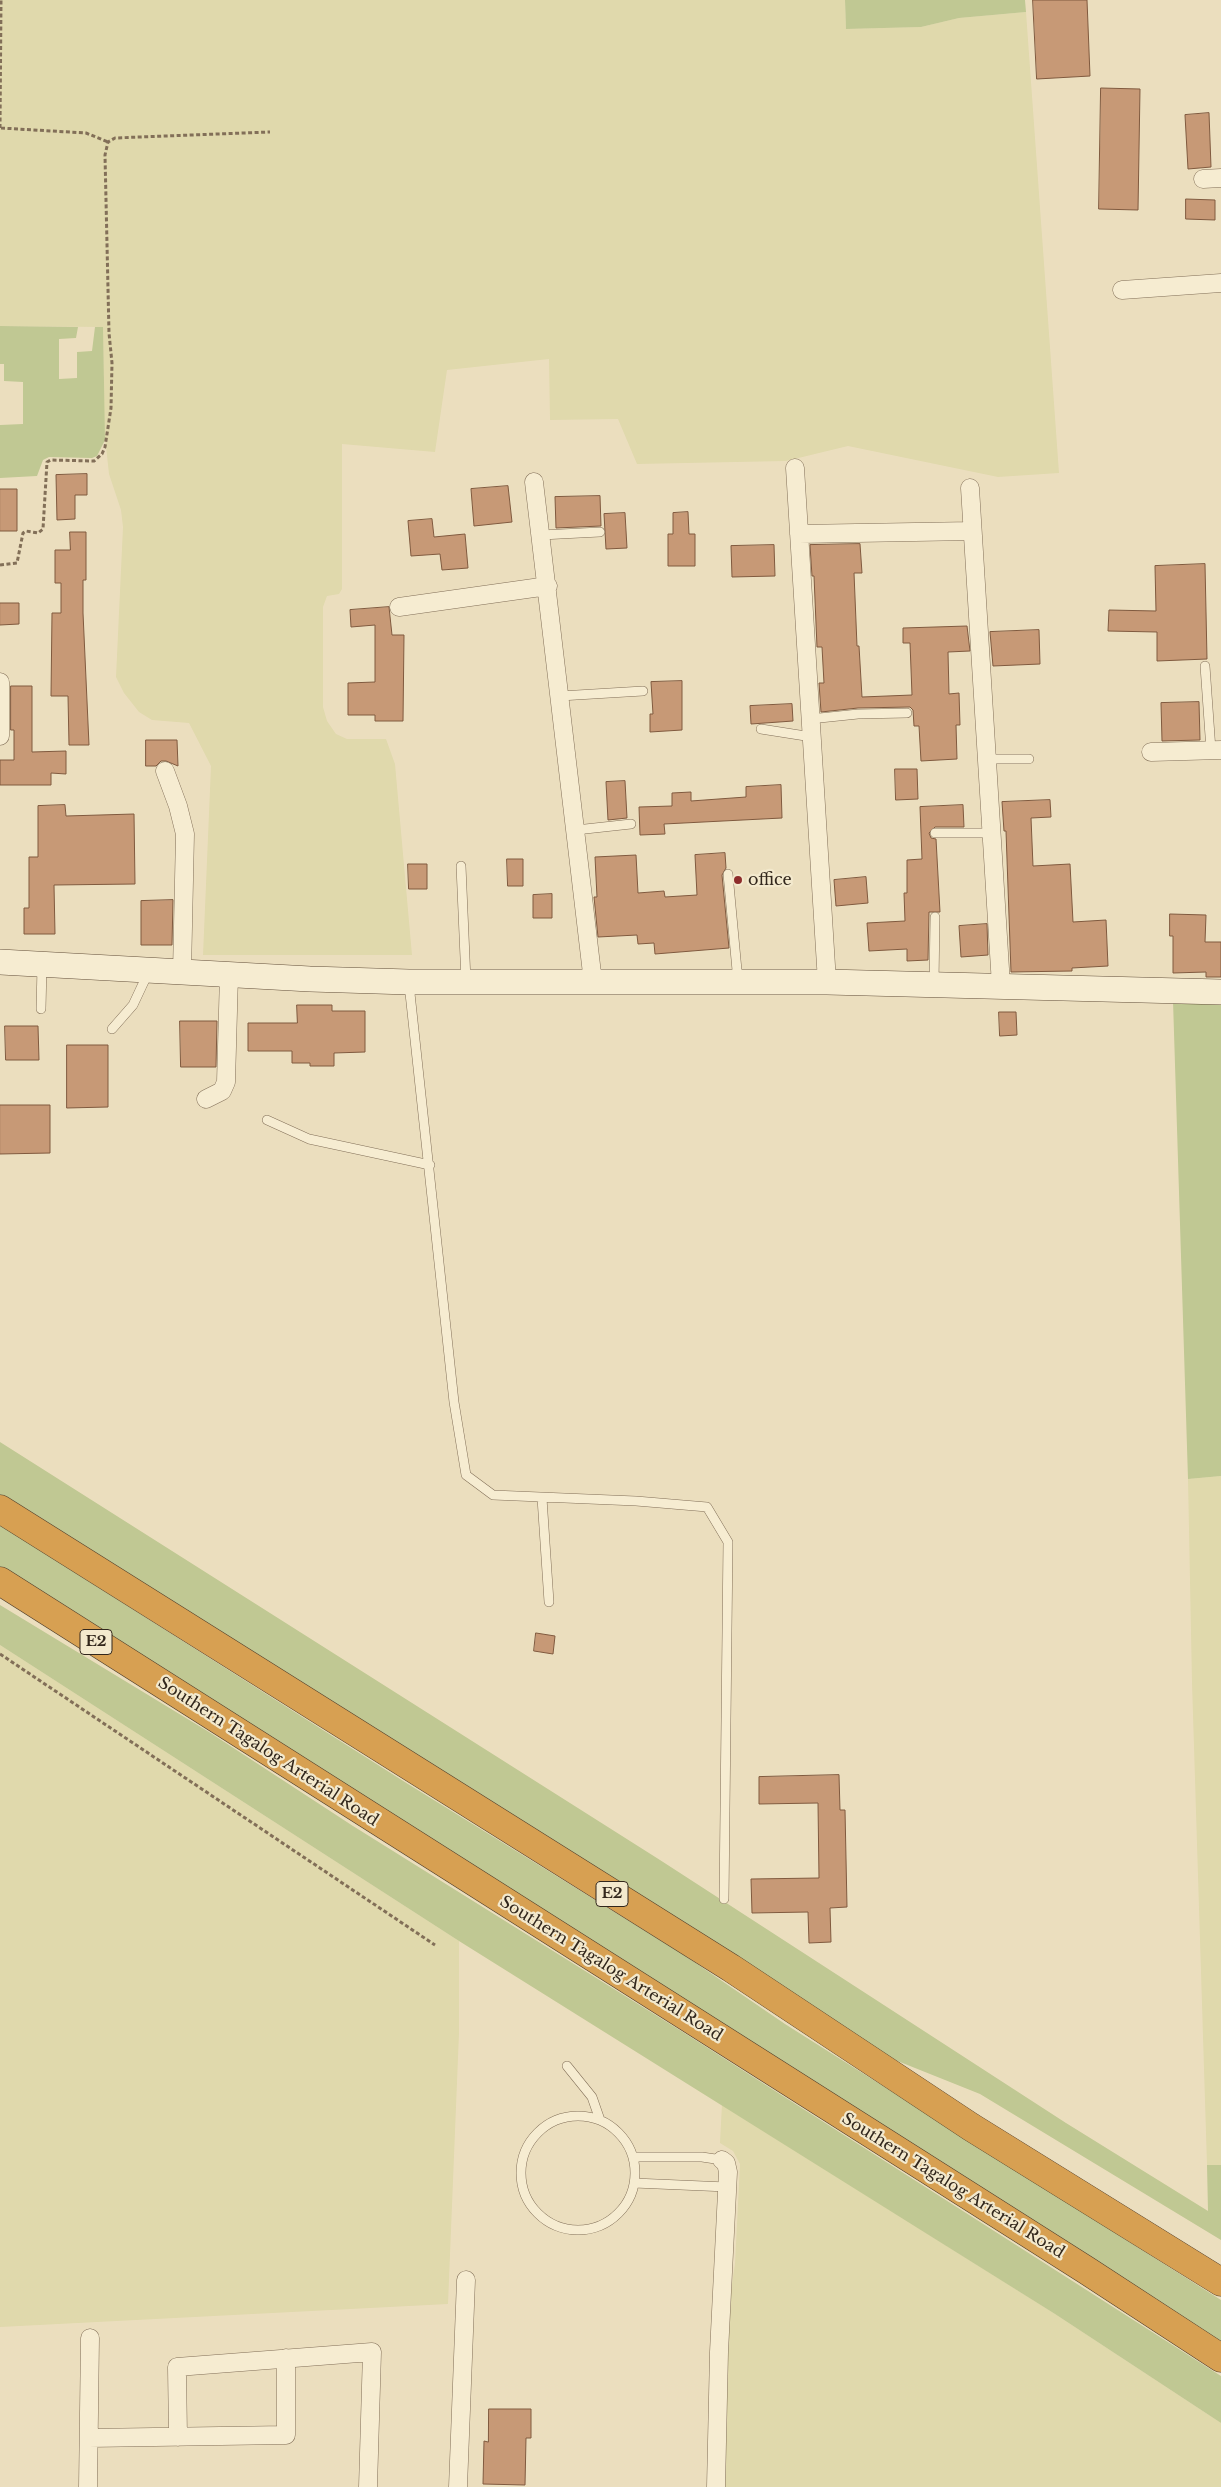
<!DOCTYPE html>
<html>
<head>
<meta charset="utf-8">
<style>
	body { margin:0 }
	canvas { display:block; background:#ebdebe }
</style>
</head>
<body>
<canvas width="1221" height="2487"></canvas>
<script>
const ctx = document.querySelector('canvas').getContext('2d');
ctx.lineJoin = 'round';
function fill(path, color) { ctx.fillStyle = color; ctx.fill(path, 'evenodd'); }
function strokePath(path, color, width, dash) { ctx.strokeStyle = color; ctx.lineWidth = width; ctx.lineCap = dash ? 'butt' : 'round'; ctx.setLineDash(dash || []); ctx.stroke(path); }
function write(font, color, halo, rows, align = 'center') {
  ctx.font = font + ' "Libre Baskerville",serif'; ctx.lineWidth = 4.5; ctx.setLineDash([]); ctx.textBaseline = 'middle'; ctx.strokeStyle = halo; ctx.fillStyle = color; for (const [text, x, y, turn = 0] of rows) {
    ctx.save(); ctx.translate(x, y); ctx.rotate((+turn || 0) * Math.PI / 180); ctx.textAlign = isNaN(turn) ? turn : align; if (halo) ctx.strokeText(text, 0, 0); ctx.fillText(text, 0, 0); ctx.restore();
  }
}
fill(new Path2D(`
	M0,0H845L846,29L921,27L959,18L1026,12L1059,473L998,477L848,446L786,461L637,464L618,419L550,420L549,359L447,370L435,452L342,444V589L339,594L327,596L323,607V707L327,721L336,734L347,739H386L395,764L412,955H203L211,766L189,723L152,720L139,712L124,693L116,677L123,527L121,510L109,474L104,428L103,327L0,326Z
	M1221,1476V2165H1207L1192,1683L1188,1479Z
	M0,1645L459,1941V2033L448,2304L0,2327Z
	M722,2104L1055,2314L1221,2423V2487H725L724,2418L729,2303L735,2264L740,2164L733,2151L720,2143Z`), '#e0d9ac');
fill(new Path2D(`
	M845,0H1025L1026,12L959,18L921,27L846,29Z
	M0,326L78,327L76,338L59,339V379L77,378V352L92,351L95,327H103L105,440L97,456L92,458L49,457L43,460L37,476L0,478V425L23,424V382L4,381V364H0Z
	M1173,1001H1221V1476L1188,1479Z
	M0,1442L660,1860L1066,2123L1208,2211L1207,2165H1221V2240L980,2094L885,2056L0,1495Z
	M0,1525L408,1784L684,1955L785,2024L1221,2300V2344L0,1570Z
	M0,1605L209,1732L353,1826L686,2034L1221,2376V2423L1055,2314L459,1941L0,1645Z`), '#c0c893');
const building = new Path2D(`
	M1033,0H1087L1090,76L1037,79Z
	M1101,88L1140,89L1138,210L1099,209Z
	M1209,113L1211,167L1188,169L1185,115Z
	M1186,199L1215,200V220L1186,219Z
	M87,474V495H75V519L57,520L56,475Z
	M508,486L512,522L474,526L471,489Z
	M0,489H17V531H0Z
	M600,496L601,526L556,528L555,497Z
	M688,512L689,534H695V566H668V534H673V513Z
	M625,513L627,548L606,549L604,514Z
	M432,519L434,537L465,534L468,568L442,570L440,554L411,556L408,521Z
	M70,532H86V580H83V613L89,745H69L68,696H51L52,613H61V583H55V550H70Z
	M860,544L862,573H854L857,646H859L862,697L912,695L910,643H903V628L967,626L970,651L948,652L949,694L959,693L960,725H956L957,759L921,761L919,726H914L913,710L910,707L858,708L821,712L819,683H824L822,647H817L814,576H812L810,545Z
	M774,545L775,576L732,577L731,546Z
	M1205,564L1207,659L1157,661V632L1108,631L1109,610L1156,611L1155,566Z
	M0,603H19V624L0,625Z
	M389,607L392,635H404L403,721H375V715H348V683L375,682V625L351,627L350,610Z
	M1039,630L1040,664L993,666L990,632Z
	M682,681V730L650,732V714H653L651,682Z
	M11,686H32V752L66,751V774L51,773V785H0V760H14V730H11Z
	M1199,702L1200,740L1162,741L1161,703Z
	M792,704L793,721L751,724L750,706Z
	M146,740H177L178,766L166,761H161L156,766H146Z
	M895,769H917L918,799L896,800Z
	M625,781L627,818L608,820L606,782Z
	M781,785L782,818L664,824L665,834L640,835L639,807L672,806V793L691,792V801L746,797V787Z
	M1050,800L1051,817L1031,818L1033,866L1070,864L1073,922L1106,920L1108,966L1072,968V971L1011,972L1006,831H1004L1002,802Z
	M65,805L66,816L134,814L135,884L54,885L55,934H24V908H29V857H38V806Z
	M963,805L964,827H935L929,833L931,838L936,839L940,912H929L928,960L907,961V949L869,951L867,923L905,921L904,893H907V860L922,859L920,807Z
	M725,853L726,868L722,875L729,948L655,954L654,943L638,944L637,935L598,937L594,897H597L595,857L636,855L638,893L664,891L665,897L697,895L695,855Z
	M507,859H523V886H508Z
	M408,864H427V889H409Z
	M866,877L868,903L836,906L834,880Z
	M552,894V918H533V895Z
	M173,900L172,945H141V901Z
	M1170,914L1206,915L1205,942H1221V977H1206V972L1173,973V936H1170Z
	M987,924L988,955L961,957L959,926Z
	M297,1005H332V1011H365V1052L334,1053V1066H310V1063H292V1051H248V1023H297Z
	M999,1012H1016L1017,1035L1000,1036Z
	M180,1021H217L216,1067H181Z
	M5,1026H38L39,1060H6Z
	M67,1045H108V1107L67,1108Z
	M0,1105H50V1153L0,1154Z
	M536,1633L555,1636L553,1654L534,1651Z
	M839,1775L840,1810H845L847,1907L830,1908L831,1942L809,1943L808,1912L752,1913L751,1879L819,1878L818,1803L759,1804V1777Z
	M489,2409H531V2438H526L525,2485L483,2484L484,2441L488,2442Z`);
fill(building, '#c79976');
strokePath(building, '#805a3f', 1);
const lane = new Path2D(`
	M541,535L600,532
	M1205,666L1211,750
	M560,696L643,691
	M810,719L858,714L907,713
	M761,729L812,737
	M986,759H1029
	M576,830L631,824
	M935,833H991
	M461,866L466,981
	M728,874L738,981
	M934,983L935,917
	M409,984L454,1402L466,1475L493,1495L636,1501L707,1507L728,1542L724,1899
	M41,1009L42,966
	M112,1029L133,1005L148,973
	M267,1120L309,1139L430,1165
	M542,1498L549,1602
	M567,2066L592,2097L600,2120
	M521 2173a57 57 0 1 1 114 0a57 57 0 1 1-114 0Z
	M633,2157H702L722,2160
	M634,2183L727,2187`);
const street = new Path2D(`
	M1203,179L1221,178
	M1122,290L1221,283
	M795,468L827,982
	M534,482L593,982
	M970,488L1001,985
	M799,534L972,531
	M399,607L548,586
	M0,682V736
	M1151,752L1221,750
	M165,771L178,806L185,834L182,972
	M206,1099L222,1091L226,1082L229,975
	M178,2437L177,2367L372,2352L368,2487
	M89,2438L286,2435V2358
	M88,2487L90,2338
	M458,2487L466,2280
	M716,2487L719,2352L728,2172L726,2163L722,2160`);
const secondary = new Path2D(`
	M0,962L310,979L409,982H827L1221,992`);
const highway = new Path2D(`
	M0,1509L731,1968L971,2127L1221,2282
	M0,1581L1086,2270L1221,2358`);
strokePath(lane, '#826f58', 10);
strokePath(street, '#826f58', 19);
strokePath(secondary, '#64503b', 26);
strokePath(highway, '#503e2c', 29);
strokePath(new Path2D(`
	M0,128L1,0
	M1,128L86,133L108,142
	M0,565L17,563L23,533L26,531L38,533L43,529L47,462L51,460L94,461L102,454L105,447L111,408L112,363L109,333L105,155L108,142L115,138L270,132
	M0,1654L435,1945`), '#826f58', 3, [4, 2.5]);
strokePath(lane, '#f6ecd1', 9);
strokePath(street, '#f6ecd1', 18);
strokePath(secondary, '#f6ecd1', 25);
strokePath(highway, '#d7a052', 28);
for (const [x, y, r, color] of [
	[738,880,5,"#8e2d2b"]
]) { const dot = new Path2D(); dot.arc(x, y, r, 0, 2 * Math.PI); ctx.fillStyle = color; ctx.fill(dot); strokePath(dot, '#f3e9cd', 2); }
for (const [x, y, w] of [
	[96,1642,32],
	[612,1894,32]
]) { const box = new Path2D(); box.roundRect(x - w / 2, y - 12.5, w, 25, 4); ctx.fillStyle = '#f3e9cd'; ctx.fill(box); strokePath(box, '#32271c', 1); }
write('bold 15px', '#32271c', null, [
	["E2",96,1642],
	["E2",612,1894]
]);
write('16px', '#32271c', '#f3e9cd', [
	["office",748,880]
], 'left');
write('16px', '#32271c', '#f3e9cd', [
	["Southern Tagalog Arterial Road",268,1752,33],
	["Southern Tagalog Arterial Road",611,1969,32],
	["Southern Tagalog Arterial Road",953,2186,32]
]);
</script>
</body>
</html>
